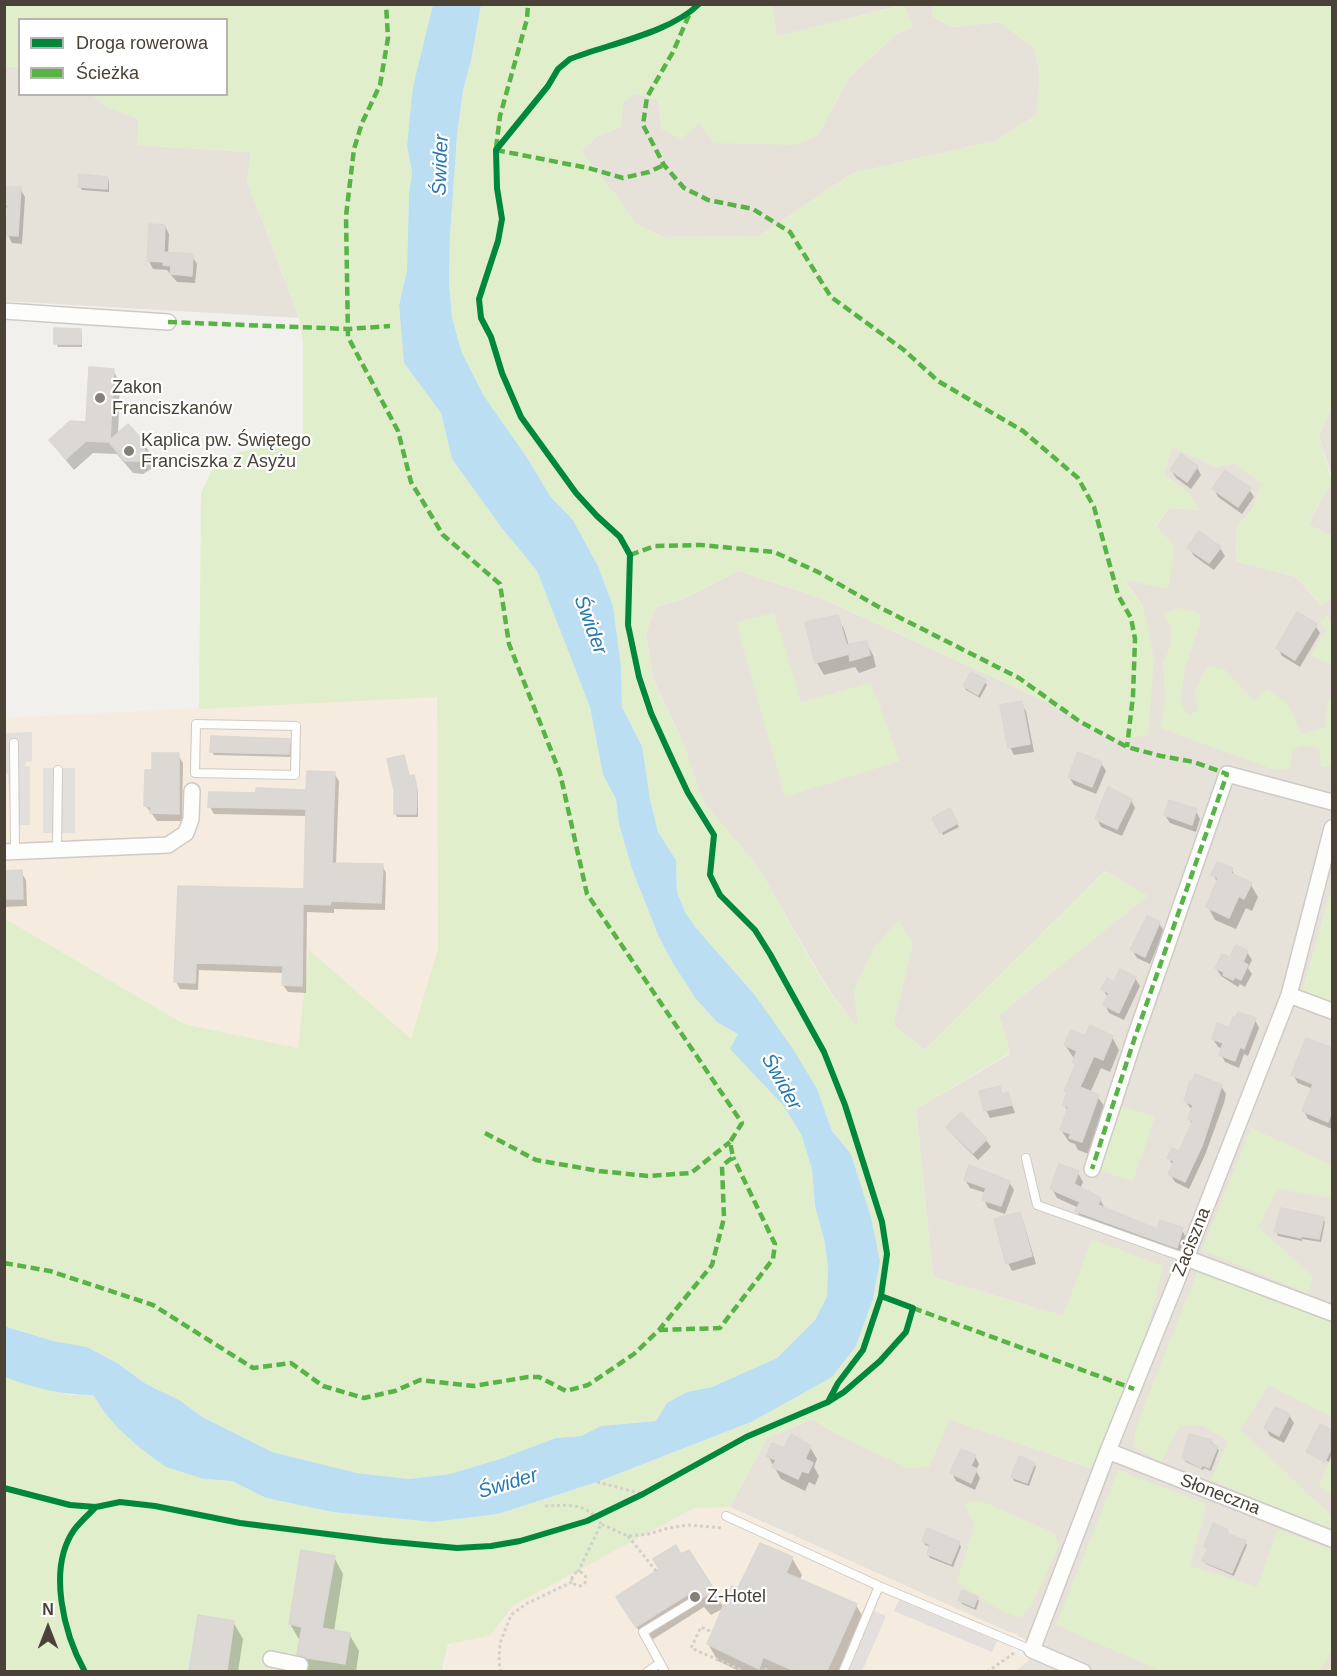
<!DOCTYPE html>
<html>
<head>
<meta charset="utf-8">
<style>
	body { margin:0 }
	#map { position:relative; width:1337px; height:1676px; overflow:hidden; background:#f2f0ec; font-family:Helvetica,sans-serif }
	canvas { display:block }
	.frame { position:absolute; inset:0; border:6px solid #4a4237; pointer-events:none }
	.legend { position:absolute; left:18px; top:18px; width:210px; height:78px; box-sizing:border-box; background:#fff; border:2px solid #b7b3af; margin:0; padding:8px 10px; list-style:none; font-size:18px; color:#4a4237 }
	.legend li { display:flex; align-items:center; gap:12px; height:30px }
	.legend b { width:30px; border:2px solid #b7b3af }
	.north { position:absolute; left:18px; top:1598px; width:60px; height:60px; -webkit-text-stroke:4px #fff; paint-order:stroke; rotate:0deg; font-size:16px; font-weight:700; line-height:24px; text-align:center; color:#4a4237 }
	.north::after { content:''; display:block; margin:auto; width:21px; height:27px; background:#4a4237; clip-path:polygon(50% 0,100% 100%,50% 72%,0 100%) }
</style>
</head>
<body>
<div id="map">
<canvas width="1337" height="1676"></canvas>
<div class="frame"></div>
<ul class="legend">
<li><b style="height:8px;background:#00873e"></b>Droga rowerowa</li>
<li><b style="height:8px;background:#57b346"></b>Ścieżka</li>
</ul>
<div class="north">N</div>
</div>
<script>
const ctx = document.querySelector('canvas').getContext('2d');
ctx.lineJoin = 'round';
function fill(path, color) { ctx.fillStyle = color; ctx.fill(path, 'evenodd'); }
function strokePath(path, color, width, dash) { ctx.strokeStyle = color; ctx.lineWidth = width; ctx.lineCap = dash ? 'butt' : 'round'; ctx.setLineDash(dash || []); ctx.stroke(path); }
function write(font, color, halo, rows, align = 'center') {
  ctx.font = font + ' Helvetica,sans-serif'; ctx.lineWidth = 4.5; ctx.setLineDash([]); ctx.textBaseline = 'middle'; ctx.strokeStyle = halo; ctx.fillStyle = color; for (const [text, x, y, turn = 0] of rows) {
    ctx.save(); ctx.translate(x, y); ctx.rotate((+turn || 0) * Math.PI / 180); ctx.textAlign = isNaN(turn) ? turn : align; if (halo) ctx.strokeText(text, 0, 0); ctx.fillText(text, 0, 0); ctx.restore();
  }
}
fill(new Path2D(`
	M772,4L902,5L776,37Z
	M904,5H934L932,16L952,27L1000,22L1034,48L1040,73L1037,115L995,141L853,173L759,236L663,237L636,224L617,197L581,151L596,137L622,126V103L634,93L658,100L662,130L699,123L817,136L849,77L898,33L912,27Z
	M4,66L19,67L20,94L93,95L103,105L139,119L137,145L251,152L247,180L299,318L5,301Z
	M1332,407V477L1319,436Z
	M1172,447L1216,467L1235,463L1262,484L1251,512L1237,525L1236,561L1296,577L1321,605L1332,597V888L1302,993L1332,1005V1671H1083L1033,1643L730,1507L767,1438L813,1419L838,1435L929,1467L949,1419L1093,1469L1063,1316L933,1277L916,1109L1010,1054L999,1015L1147,896L1105,871L925,1050L893,1025L913,942L859,1030L827,987L757,866L703,802L681,738L653,679L646,634L655,607L683,599L738,571L821,598L1047,702L1108,739L1143,607L1124,579L1156,526L1169,508L1199,510L1187,492L1164,474Z
	M1332,481V536L1308,525Z
	M1030,1659L1059,1671L1015,1672Z`), '#e7e2d9');
fill(new Path2D(`
	M437,696L438,949L412,1040L309,951L299,1048L184,1024L5,918L4,718Z
	M688,1489L1007,1631L1018,1634L1010,1651L1030,1659L1015,1672H444L466,1564Z`), '#f5ebdf');
fill(new Path2D(`
	M4,5H433L414,87L409,125L407,146L412,172L409,194L407,270L399,305L404,363L441,413L452,459L501,527L537,571L590,707L603,775L616,799L619,824L632,869L658,935L672,962L696,999L717,1022L738,1034L759,1078L783,1105L801,1134L812,1169L815,1206L825,1243L828,1269L827,1296L815,1320L777,1358L712,1387L687,1392L667,1403L656,1421L601,1426L581,1436L556,1438L500,1459L450,1474L409,1479L357,1473L272,1452L204,1418L179,1400L146,1384L117,1363L87,1347L53,1341L5,1326L4,918L184,1024L298,1048L309,950L411,1039L438,949L437,697L199,709L201,493L212,470L239,452L303,439V342L299,318L247,180L251,152L137,145L139,119L103,105L93,95L226,94V20H20L19,67L5,66Z
	M481,5H772L777,36L904,5L913,27L898,33L849,77L817,136L794,145L714,143L699,123L682,139L662,130L658,100L634,93L623,103L622,126L596,137L581,151L617,197L636,224L663,237L759,236L853,173L995,141L1037,115L1040,73L1034,48L1000,22L952,27L932,16L934,5H1332V407L1319,436L1332,481L1308,524L1332,536V597L1322,605L1296,577L1236,561L1237,525L1251,512L1261,484L1235,463L1216,467L1172,447L1164,474L1187,492L1200,510L1169,508L1156,525L1175,547L1168,589L1124,580L1143,607L1154,658L1148,736L1108,739L1047,702L821,598L738,571L683,599L655,607L646,634L653,680L681,738L703,802L757,866L826,987L858,1028L854,990L874,948L898,920L913,942L893,1025L925,1050L1105,871L1148,896L999,1015L1010,1053L916,1109L933,1277L1063,1316L1092,1239L1163,1266L1146,1338L1094,1469L950,1420L929,1467L907,1468L838,1435L813,1419L767,1438L730,1507L694,1508L514,1605L489,1636L448,1644L442,1671H5L4,1377L71,1395H93L105,1413L140,1448L204,1479L232,1481L266,1498L333,1512L433,1522L498,1514L597,1482L751,1422L856,1346L873,1299L880,1261L871,1217L851,1154L832,1131L817,1089L754,994L696,928L685,912L677,892L676,860L658,832L650,799L642,746L622,707L621,667L613,606L598,566L573,520L550,496L528,459L484,396L462,353L452,318L449,281L450,236L457,136L463,90L471,61Z
	M1178,608L1198,612L1201,620L1185,668L1180,702L1188,715L1198,711L1195,690L1208,666L1225,670L1254,701L1267,689L1289,705L1301,734L1325,727L1328,701L1332,696V766L1321,767L1319,749L1302,745L1293,749L1290,769L1275,770L1160,728L1165,701L1163,663L1170,647L1171,628L1164,614Z
	M774,613L801,702L871,683L900,761L785,797L736,622Z
	M1328,615L1332,625V664L1310,656L1326,631L1320,622Z
	M1332,888V1005L1302,993Z
	M1121,1106L1155,1117L1133,1181L1099,1170Z
	M1251,1128L1332,1165V1198L1278,1189L1258,1227L1313,1276L1308,1293L1202,1250Z
	M1198,1270L1332,1322V1417L1268,1385L1241,1430L1332,1516L1331,1530L1211,1480L1228,1442L1203,1426L1180,1425L1161,1463L1134,1446L1135,1433L1144,1406Z
	M1332,1455V1496L1319,1486Z
	M1118,1470L1207,1504L1190,1566L1257,1587L1278,1529L1332,1550V1653H1330L1320,1671H1161L1056,1625Z
	M981,1501L1054,1533L1059,1545L1032,1605L1021,1618L1001,1611L957,1582L974,1526L965,1503Z`), '#e1eecb');
fill(new Path2D(`
	M32,732V761L26,762L25,766H30V825H11L8,774L5,773V733Z
	M43,768H75V833H43Z
	M899,1600L997,1641L992,1652L894,1611Z
	M874,1611L886,1616L862,1671H849Z`), '#e2dfdc');
fill(new Path2D(`
	M433,5H481L471,61L463,90L457,136L450,236L449,281L452,318L462,353L484,396L528,459L550,496L573,520L598,566L613,606L621,667L622,707L642,746L650,799L658,832L676,860L677,892L685,912L696,928L754,994L793,1049L817,1089L832,1131L851,1154L871,1217L880,1261L873,1299L856,1346L832,1377L751,1422L597,1482L498,1514L433,1522L333,1512L266,1498L232,1481L204,1479L166,1467L140,1448L119,1429L105,1413L93,1395C62,1395 34,1388 5,1377L4,1326L53,1341L87,1347L117,1363L146,1384L179,1400L204,1418L272,1452L357,1473L409,1479L450,1474L500,1459L556,1438L581,1436L601,1426L656,1421L667,1403L687,1392L712,1387L777,1358L815,1320L827,1296L828,1269L825,1243L815,1206L812,1169L801,1134L783,1105L730,1049L738,1034L717,1022L696,999L672,962L658,935L632,869L619,824L616,799L603,775L590,707L537,571L501,527L452,459L441,413L404,363L399,305L407,270L409,194L412,172L407,146L409,125L413,87Z`), '#bbdef2');
fill(new Path2D(`
	M107,178L109,181V192L82,190L80,187Z
	M20,189L25,197L22,244L12,243L8,235L9,211L5,205Z
	M165,226L169,234L168,254L192,256L197,264L195,283L177,282L167,270L153,269L149,261Z
	M80,331L82,334V347H58L56,343Z
	M113,370L120,383L118,435L128,427L145,445L152,457L151,469L143,474L133,473L117,454L93,453L74,470L59,452L51,440L88,423Z
	M1197,467L1201,475L1191,489L1176,478L1171,470Z
	M1214,489H1249L1254,497L1242,514L1218,497Z
	M1189,548H1220L1225,556L1214,570L1194,556Z
	M837,616L844,629L849,646L866,642L873,655L876,667L859,673L855,667L824,675L817,663L807,623Z
	M1315,625L1320,633L1300,667L1282,656L1278,648Z
	M985,682L987,685L980,698L966,690L964,686Z
	M1021,703L1026,711L1034,752L1014,755L1010,747Z
	M289,740L291,744V757L214,755L212,751Z
	M178,755L183,763L182,821H157L146,806L153,771Z
	M1101,763L1106,771L1096,794L1074,785L1069,777Z
	M334,773L339,781L336,864L382,865L386,873L385,910L334,909V913L307,912L306,993L288,992L283,985L284,973L199,970L198,990L180,989L176,982L179,887L305,890L307,816L214,814L210,807L257,794L308,792Z
	M409,778L415,781L418,792V817H397L395,813Z
	M1131,800L1135,808L1122,836L1101,827L1097,819Z
	M949,810L959,827L943,835L934,819Z
	M1196,811L1200,819L1196,832L1170,823L1165,815Z
	M1232,870L1236,878L1251,885L1258,897L1252,911L1246,908L1236,929L1215,920L1208,907L1218,883L1213,875Z
	M4,872H21L26,880L27,906L4,907Z
	M1159,923L1164,931L1150,964L1137,958L1132,950Z
	M1247,952L1252,960L1248,968L1252,974L1245,987L1240,984L1238,987L1221,976L1216,968Z
	M1135,978L1140,986L1124,1020L1109,1013L1105,1005L1108,998L1103,989Z
	M1255,1020L1259,1028L1248,1056L1244,1054L1239,1068L1225,1062L1221,1054L1223,1049L1218,1047L1213,1039Z
	M1112,1037L1119,1050L1110,1072L1101,1068L1090,1093L1098,1097L1106,1109L1089,1154L1078,1150L1075,1144L1069,1142L1061,1130L1068,1111L1064,1105L1068,1094L1066,1091L1077,1067L1074,1062L1076,1059L1073,1057L1065,1045L1085,1038Z
	M1307,1040L1332,1050V1129L1308,1119L1304,1111L1313,1089L1298,1083L1293,1075Z
	M1221,1086L1226,1094L1224,1103L1205,1155L1189,1189L1175,1182L1170,1174L1173,1166L1169,1158L1180,1153L1193,1125L1189,1119L1192,1110L1185,1101Z
	M999,1088L1003,1095L1008,1094L1015,1113L990,1118L986,1110Z
	M948,1127L986,1140L991,1147L978,1160L953,1135Z
	M1078,1173L1083,1182L1080,1189L1100,1199L1105,1209L1158,1231L1182,1230L1187,1239L1181,1256L1082,1220L1077,1211L1079,1208L1057,1198L1052,1189Z
	M965,1180L1009,1182L1014,1190L1005,1214L988,1208L984,1200L986,1193L970,1188Z
	M1019,1213L1023,1221L1036,1264L1012,1271L1008,1263Z
	M1323,1218L1325,1222L1321,1242L1302,1239V1241L1278,1236L1276,1232Z
	M1289,1415L1294,1423L1284,1443L1270,1436L1266,1428Z
	M1320,1426L1332,1432V1453L1329,1462L1307,1452Z
	M1211,1441L1219,1450L1211,1471L1204,1468L1203,1470L1186,1462L1184,1458Z
	M810,1447L817,1459L814,1467L819,1476L815,1485L809,1482L805,1491L781,1479L768,1456L784,1450Z
	M975,1456L979,1464L976,1471L980,1478L975,1490L956,1481L952,1473Z
	M1034,1464L1036,1467L1029,1486L1014,1481L1012,1477Z
	M1226,1531L1229,1534L1245,1542L1247,1545L1234,1576L1206,1564L1204,1561L1208,1550L1205,1546Z
	M923,1541L959,1543L961,1547L953,1567L930,1558L928,1554L931,1547L925,1545Z
	M681,1556L714,1592L724,1608L711,1615L704,1607L647,1643L628,1614Z
	M334,1557L343,1574L334,1631L349,1634L359,1651L356,1672H309L299,1654L300,1641L290,1624Z
	M792,1558L802,1575L799,1581L856,1605L866,1622L844,1672H741L718,1661L708,1644Z
	M977,1598L979,1601L976,1610L962,1604L960,1600Z
	M199,1616L233,1622L243,1639L238,1672H190Z`), '#0003');
const building = new Path2D(`
	M79,174L108,177L107,189L78,187Z
	M4,187H21L18,236L6,235L8,205H4Z
	M149,224L165,225L164,252L193,254L192,276L170,274L171,266L163,265L164,262L147,261Z
	M54,328L81,329V344H54Z
	M89,367L114,369L110,440L128,424L146,444L144,445L145,456L140,461H125L109,442L86,441L66,459L49,440L70,421L86,422Z
	M1181,454L1198,466L1187,482L1170,470Z
	M1225,470L1251,488L1238,507L1212,489Z
	M1199,531L1221,547L1209,563L1187,548Z
	M1297,612L1317,624L1295,660L1276,648Z
	M838,615L849,654L848,644L867,641L870,655L850,661L849,654L815,663L805,622Z
	M971,672L986,680L978,695L963,686Z
	M1022,701L1030,744L1008,748L1000,705Z
	M211,736L290,739L289,754L210,752Z
	M1078,752L1102,762L1092,787L1068,777Z
	M152,753H179V814L150,813L151,807L144,806L145,770H152Z
	M404,755L409,776L414,775L417,788L416,814H394V790L387,759Z
	M307,771L335,772L332,863L383,864L381,903L331,901L330,905L303,904L302,986L282,985L283,966L237,964L196,963L195,983L174,982L178,886L304,889L306,809L208,807L209,792L256,793V788L306,790Z
	M1108,787L1132,799L1117,829L1095,819Z
	M1169,800L1197,809L1192,825L1164,815Z
	M950,808L958,823L940,833L932,818Z
	M1217,862L1233,868L1231,873L1252,883L1244,899L1239,896L1229,918L1206,907L1218,878L1211,875Z
	M22,870L23,899H4V871Z
	M1147,916L1160,922L1145,957L1130,950Z
	M1236,945L1248,951L1243,962L1248,965L1241,980L1235,977L1233,980L1223,975L1224,972L1215,968L1222,954L1230,957Z
	M1120,969L1136,977L1119,1013L1103,1005L1109,993L1101,989L1107,978L1114,982Z
	M1238,1012L1256,1018L1244,1049L1240,1047L1235,1061L1219,1055L1223,1043L1212,1039L1217,1023L1229,1028L1233,1017L1235,1018Z
	M1090,1025L1113,1036L1103,1060L1094,1056L1080,1087L1099,1095L1082,1142L1069,1138L1071,1134L1060,1130L1068,1107L1063,1105L1067,1092L1064,1091L1076,1064L1072,1062L1077,1051L1064,1045L1071,1030L1085,1036Z
	M1306,1038L1332,1048V1111L1328,1122L1302,1111L1313,1084L1291,1075Z
	M1195,1074L1222,1085L1202,1146L1185,1182L1168,1174L1174,1161L1167,1158L1172,1148L1179,1151L1193,1121L1188,1119L1193,1105L1184,1101L1190,1081L1192,1082Z
	M1000,1086L1002,1094L1008,1092L1012,1105L984,1111L979,1091Z
	M961,1112L987,1139L973,1153L946,1127Z
	M1059,1164L1079,1171L1074,1184L1101,1198L1098,1205L1157,1229L1160,1220L1183,1228L1177,1248L1075,1211L1080,1202L1050,1189Z
	M969,1165L1010,1181L1001,1206L982,1200L986,1188L964,1180Z
	M1281,1208L1324,1217L1319,1239L1301,1236V1238L1274,1232Z
	M1020,1212L1032,1256L1006,1264L994,1219Z
	M1275,1407L1290,1414L1279,1436L1264,1428Z
	M1320,1424L1332,1430V1447L1325,1462L1306,1452Z
	M791,1434L811,1446L805,1459L813,1463L808,1473L802,1471L798,1479L772,1467L776,1460L766,1456L772,1443L784,1448Z
	M1189,1434L1212,1440L1210,1443L1218,1446L1209,1468L1202,1465L1201,1468L1182,1458Z
	M961,1449L976,1455L971,1466L977,1469L971,1483L950,1473Z
	M1019,1456L1035,1463L1027,1483L1011,1477Z
	M1213,1523L1228,1530L1226,1533L1246,1541L1232,1573L1202,1561L1208,1548L1204,1546Z
	M927,1528L960,1542L951,1564L927,1554L930,1545L922,1541Z
	M760,1543L793,1557L786,1573L857,1604L827,1671H795L763,1657L759,1669L707,1644L732,1586L738,1588Z
	M676,1545L681,1554L689,1550L715,1591L700,1599L693,1591L636,1627L616,1597L659,1569L653,1559Z
	M301,1550L335,1556L322,1628L350,1633L345,1664L307,1658L297,1654L302,1627L289,1624Z
	M962,1590L978,1597L974,1607L958,1600Z
	M198,1615L234,1621L227,1671H189Z`);
fill(building, '#dcd9d4');
strokePath(building, '#dbd7d2', 1.5);
const service = new Path2D(`
	M196,724L296,726L295,775L195,773Z
	M14,743L15,851
	M57,849L58,770
	M1026,1158L1037,1205L1186,1258
	M726,1516L879,1586L1032,1650
	M647,1672L660,1663
	M665,1672L643,1632L694,1601
	M843,1672L879,1586`);
const minor = new Path2D(`
	M4,311L168,322
	M4,852L168,845L186,833L191,819L192,791
	M1289,995L1332,1011
	M1092,1169L1135,1037L1227,774L1332,802
	M1186,1258L1332,1313
	M1108,1451L1332,1539
	M271,1659L300,1665L298,1672
	M1083,1672L1032,1650L1108,1451L1186,1258L1289,995L1332,828`);
strokePath(service, '#cecbc6', 10);
strokePath(minor, '#cecbc6', 18);
strokePath(new Path2D(`
	M597,1482L643,1494
	M545,1506C568,1505 587,1502 601,1524
	M628,1536L656,1571
	M572 1579a7 7 0 1 1 14 0a7 7 0 1 1-14 0Z
	M578,1572L601,1524L628,1536L649,1534L668,1528L689,1525L723,1528
	M710,1631L701,1627L691,1648L746,1672
	M501,1672L499,1662L500,1643L511,1615L526,1604L572,1582
	M761,1672L763,1668L772,1672
	M987,1672L1014,1653`), '#d2d0ca', 3, [3, 3]);
strokePath(service, '#fdfdfc', 8);
strokePath(minor, '#fdfdfc', 15);
strokePath(new Path2D(`
	M689,15L673,52L647,97L643,125L664,165L684,188L708,200L753,209L790,232L831,297L904,350L938,381L1023,431L1078,478L1094,507L1118,595L1131,618L1135,639L1133,696L1127,747
	M496,148L500,116L527,19L528,4
	M496,150L588,168L623,178L649,172L664,165
	M168,322L348,329L390,326
	M630,555L655,546L701,545L774,552L818,572L877,606L1019,678L1079,721L1127,747L1161,756L1194,762L1227,774L1135,1037L1092,1169
	M485,1133L536,1160L599,1171L648,1176L691,1173L730,1142
	M4,1263L50,1271L153,1305L253,1368L291,1363L323,1386L364,1398L395,1391L420,1380L474,1386L528,1377H539L566,1391L588,1385L634,1354L659,1330L712,1265L724,1218L722,1166L733,1157L730,1142L742,1123L587,894L560,773L509,644L500,584L443,535L411,482L398,431L348,337L346,216L354,149L362,123L380,85L388,38L386,4
	M913,1308L1134,1389
	M659,1330L720,1328L773,1259L775,1244L733,1157`), '#57b346', 4.5, [9, 4.5]);
strokePath(new Path2D(`
	M699,4C670,33 608,44 570,59L558,69L548,86L496,150L497,188L502,219L498,241L479,299L481,318L491,337L502,373L521,417L576,493L597,516L620,537L630,555L628,625L639,677L651,713L671,757L688,793L714,835L710,875L720,895L755,930L770,954L824,1052L845,1105L882,1222L887,1254L881,1296L863,1350L838,1383L828,1402
	M4,1488L70,1505L96,1507L120,1502L155,1506L240,1523L383,1541L457,1548L491,1546L520,1541L587,1521L643,1494L746,1437L828,1402L844,1392L880,1361L906,1332L913,1308L881,1296
	M85,1672C64,1634 47,1569 74,1530C80,1522 89,1514 96,1507`), '#00873e', 6);
for (const [x, y, r, color] of [
	[100,398,6,"#857f76"],
	[129,451,6,"#857f76"],
	[695,1597,6,"#857f76"]
]) { const dot = new Path2D(); dot.arc(x, y, r, 0, 2 * Math.PI); ctx.fillStyle = color; ctx.fill(dot); strokePath(dot, '#fff', 2); }
write('18px', '#4a4237', '#fff', [
	["Zakon",112,388],
	["Franciszkanów",112,409],
	["Kaplica pw. Świętego",141,441],
	["Franciszka z Asyżu",141,462],
	["Z-Hotel",707,1597]
], 'left');
write('18px', '#4a4237', '#fff', [
	["Zaciszna",1192,1242,-68],
	["Słoneczna",1220,1495,21]
]);
write('italic 20px', '#2778ac', '#fff', [
	["Świder",441,165,-88],
	["Świder",590,625,70],
	["Świder",781,1082,61],
	["Świder",508,1484,-17]
]);
</script>
</body>
</html>
